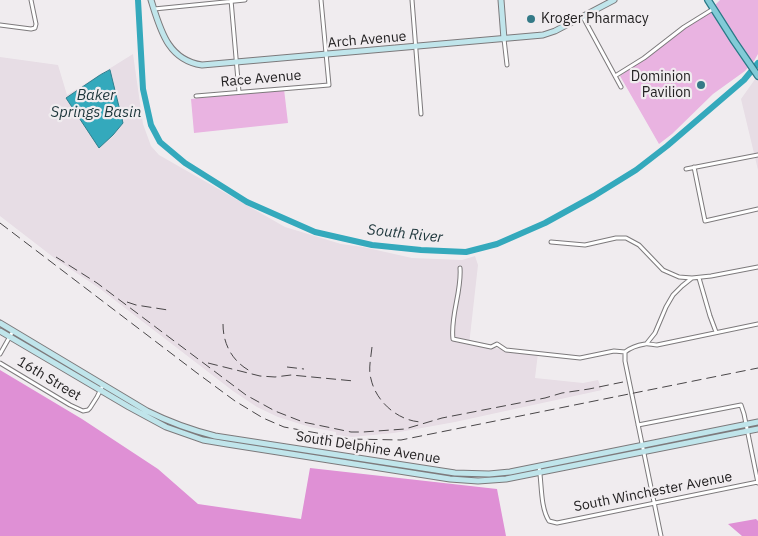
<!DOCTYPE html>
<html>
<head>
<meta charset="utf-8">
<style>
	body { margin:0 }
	canvas { display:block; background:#f0ecef }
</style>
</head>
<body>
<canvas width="758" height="536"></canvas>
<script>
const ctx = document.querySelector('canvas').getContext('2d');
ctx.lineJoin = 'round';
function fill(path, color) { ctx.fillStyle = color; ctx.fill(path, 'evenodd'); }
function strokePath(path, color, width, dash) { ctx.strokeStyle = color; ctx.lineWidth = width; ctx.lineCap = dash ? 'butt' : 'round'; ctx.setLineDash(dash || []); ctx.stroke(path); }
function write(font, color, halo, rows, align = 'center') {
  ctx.font = font + ' "IBM Plex Sans",sans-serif'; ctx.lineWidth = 4.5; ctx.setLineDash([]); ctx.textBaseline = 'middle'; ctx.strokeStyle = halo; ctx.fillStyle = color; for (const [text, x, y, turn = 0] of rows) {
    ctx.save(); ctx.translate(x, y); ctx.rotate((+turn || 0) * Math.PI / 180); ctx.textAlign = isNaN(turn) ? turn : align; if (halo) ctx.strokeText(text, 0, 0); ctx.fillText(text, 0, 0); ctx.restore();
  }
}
fill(new Path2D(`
	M133,54L143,124L151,146L159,155L285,227L341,244L363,247L412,258L462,260L475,256L478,265L469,345L538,353L535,378L583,383L598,380L602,390L455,422L394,433L352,437L336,435V432L310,427L278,417L257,407L233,391L99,288L57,260L0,216V57L58,65L67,95Z
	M758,75V170L741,99Z`), '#e7dde5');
fill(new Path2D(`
	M720,0H758V54L754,61L745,71L713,94L672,134L659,144L620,76L709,11Z
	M284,89L288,123L194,133L191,99Z`), '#e9b3e1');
fill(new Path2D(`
	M0,370L82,419L158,469L198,504L301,519L310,468L497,489L506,536H0Z
	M756,519L758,521V536H742L728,524Z`), '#df90d5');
const water = new Path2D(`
	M110,70L123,123L113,135L99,148L66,98L100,75Z`);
fill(water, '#34a9bc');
strokePath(water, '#2f808e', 1);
strokePath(new Path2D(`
	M138,0L143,89L151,125L160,142L185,163L247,202L315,232L372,245L421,250L466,252L497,244L545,223L594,196L636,170L667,146L744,80L758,63`), '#34a9bc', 6);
const street = new Path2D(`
	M231,0L239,92
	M412,0L421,114
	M154,9L245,0
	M583,17L621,87
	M0,25L31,29L35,28L36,24L31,0
	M504,39L507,65
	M615,76L644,58L684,27L713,9
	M196,96L329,85L321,0
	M694,167L705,221L758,209
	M686,169L758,155
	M551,242L585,245L616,238H626L639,245L663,270L679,277L692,278
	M460,268C462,291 450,316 453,339L491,347L497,344L506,350L580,358L614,351L625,352
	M699,278L710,316L716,332
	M647,343L655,333L666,307L673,295L682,286L692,278L711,276L758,267
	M0,354L13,331
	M0,363L70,405L83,411L88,410L90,408L97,397L103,385
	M638,425L741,405L744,414L758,483
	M539,467C542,483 540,507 549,521L557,523L758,482
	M661,536L625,361V352C630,348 639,345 645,344C648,343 653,345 657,345L758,324`);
const secondary = new Path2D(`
	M151,0C160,28 167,60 202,65L543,35L555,31L614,0
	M501,0L504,39
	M0,323L147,411C169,422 191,430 215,436L455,473L489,474L510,472L758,422
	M0,331L129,407L166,427L203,440L227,444L450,479L478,481L506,479L758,429`);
const primary = new Path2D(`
	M708,0L734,41L758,76`);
strokePath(street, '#7d7a7c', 5);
strokePath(secondary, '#7d7a7c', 7);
strokePath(primary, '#2a7987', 8);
strokePath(street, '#fff', 3);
strokePath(secondary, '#c0e5eb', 5);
strokePath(primary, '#82cbd7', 5.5);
strokePath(new Path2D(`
	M0,223L197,373L235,401L263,418L284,427L350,439L401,440L758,368
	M56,257L97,283L246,395L275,411L303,422L351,432H363L405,429L442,418L545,398L562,393L589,389L623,382
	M127,302L136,305L168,310
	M223,324C223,344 232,361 250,371
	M372,347C371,358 368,369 371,379C376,402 399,422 423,422
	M208,363L260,376L275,377L291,375L354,381
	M287,367L304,369`), '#494648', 1, [10, 5]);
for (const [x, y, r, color] of [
	[531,19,5,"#347a87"],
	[701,85,5,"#347a87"]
]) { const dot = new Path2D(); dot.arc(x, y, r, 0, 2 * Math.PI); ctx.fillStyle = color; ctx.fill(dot); strokePath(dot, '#f0ecef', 2); }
write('14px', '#232122', '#f0ecef', [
	["Kroger Pharmacy",541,19],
	["Dominion",691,77,"right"],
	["Pavilion",691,93,"right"]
], 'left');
write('14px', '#232122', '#f0ecef', [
	["Arch Avenue",367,40,-5],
	["Race Avenue",261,79,-5],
	["16th Street",49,379,31],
	["South Delphine Avenue",368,448,9],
	["South Winchester Avenue",653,492,-11]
]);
write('italic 15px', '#1d363b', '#f0ecef', [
	["Baker",96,96],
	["Springs Basin",96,113],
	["South River",405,234,6]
]);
</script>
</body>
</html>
